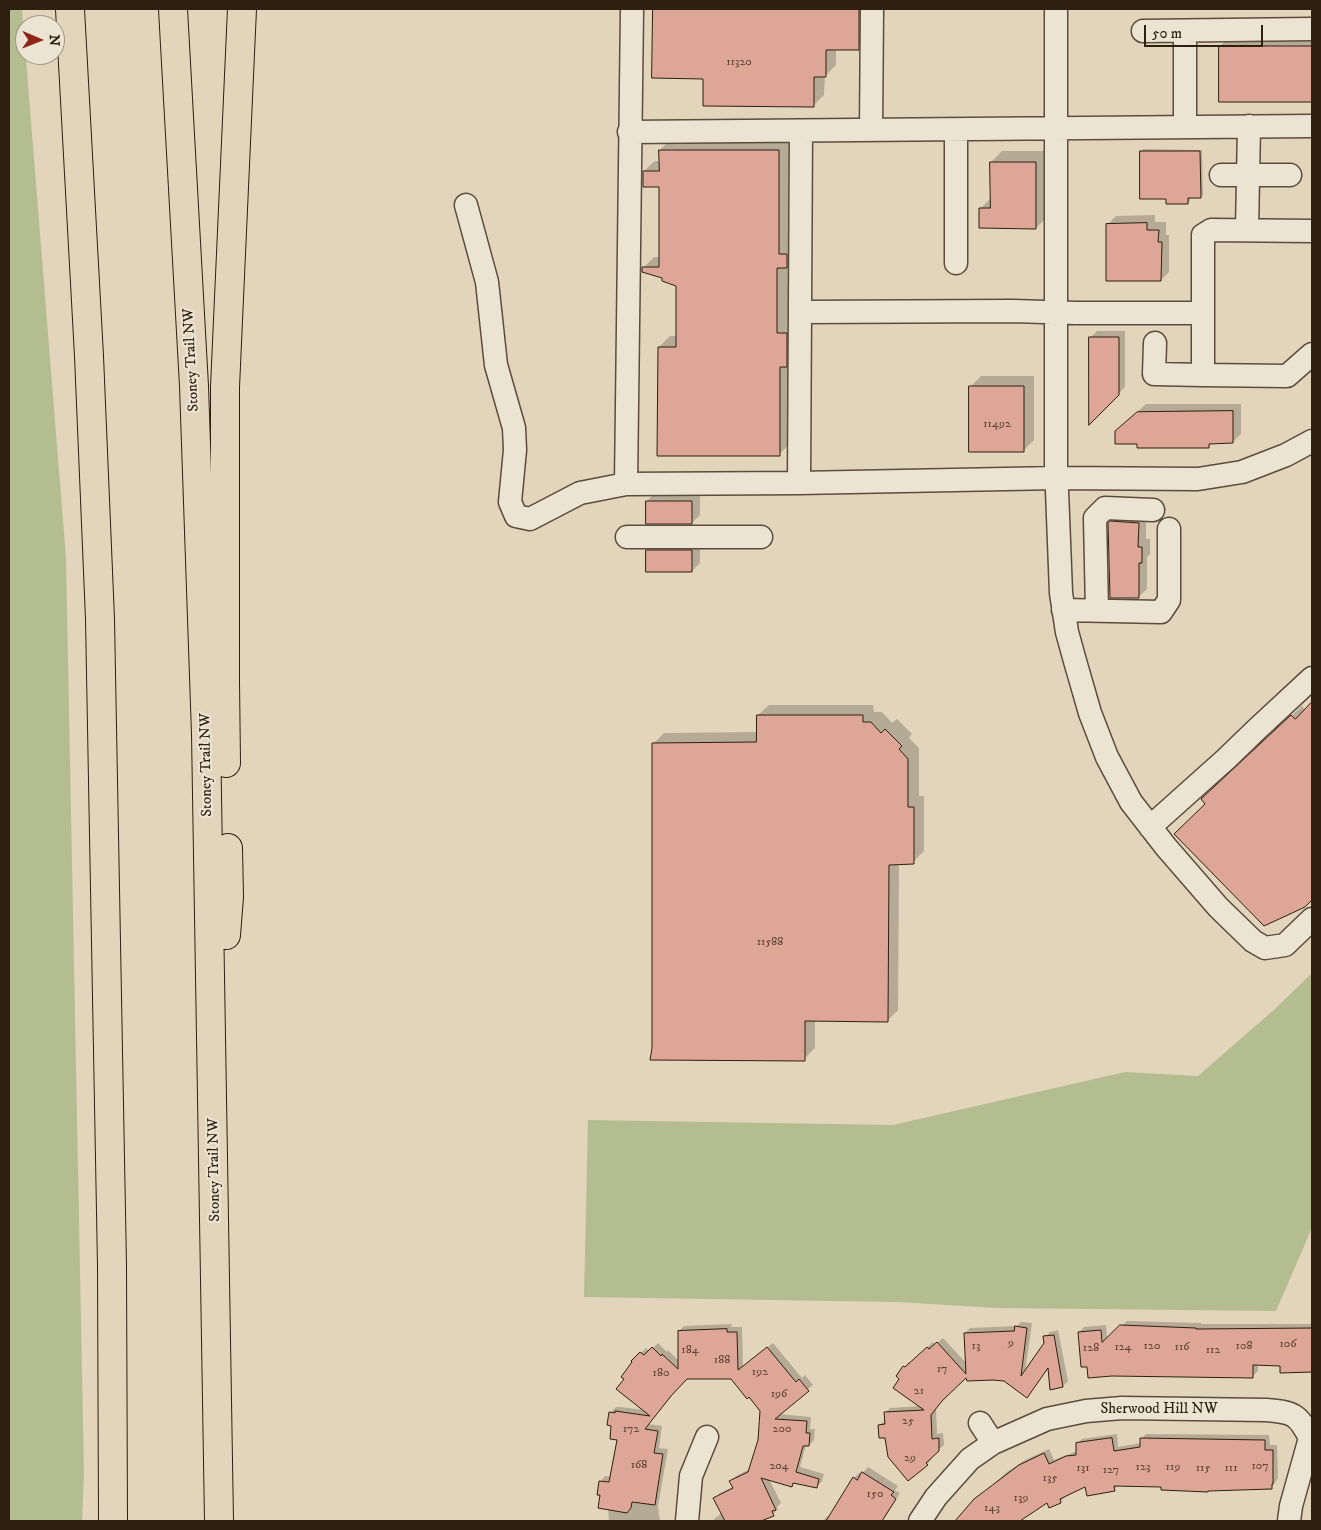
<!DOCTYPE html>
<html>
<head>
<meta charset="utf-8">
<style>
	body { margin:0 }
	#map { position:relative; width:1321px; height:1530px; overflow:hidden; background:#e2d5bb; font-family:"IM FELL DW Pica",serif }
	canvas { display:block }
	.frame { position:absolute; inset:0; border:10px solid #2e1f10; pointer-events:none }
	.north { position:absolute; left:15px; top:15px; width:50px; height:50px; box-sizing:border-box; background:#ece4d3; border:1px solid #a09585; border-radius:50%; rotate:91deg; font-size:14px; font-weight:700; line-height:20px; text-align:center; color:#2e1f10 }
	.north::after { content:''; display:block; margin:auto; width:18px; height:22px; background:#8f2418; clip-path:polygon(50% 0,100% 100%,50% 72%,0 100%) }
	.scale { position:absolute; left:1144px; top:25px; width:119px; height:22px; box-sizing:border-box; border:2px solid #2e1f10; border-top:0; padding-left:6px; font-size:15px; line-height:18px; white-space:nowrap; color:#2e1f10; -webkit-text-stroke:4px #ece4d3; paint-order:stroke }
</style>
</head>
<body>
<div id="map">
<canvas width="1321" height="1530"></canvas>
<div class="frame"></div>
<div class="north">N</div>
<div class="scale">50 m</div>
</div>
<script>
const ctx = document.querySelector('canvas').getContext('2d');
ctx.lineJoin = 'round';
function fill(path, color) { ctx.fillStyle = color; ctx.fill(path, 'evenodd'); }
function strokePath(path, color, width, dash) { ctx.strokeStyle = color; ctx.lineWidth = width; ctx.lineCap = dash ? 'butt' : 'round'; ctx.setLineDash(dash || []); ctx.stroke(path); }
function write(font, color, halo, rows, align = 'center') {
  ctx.font = font + ' "IM FELL DW Pica",serif'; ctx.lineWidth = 4; ctx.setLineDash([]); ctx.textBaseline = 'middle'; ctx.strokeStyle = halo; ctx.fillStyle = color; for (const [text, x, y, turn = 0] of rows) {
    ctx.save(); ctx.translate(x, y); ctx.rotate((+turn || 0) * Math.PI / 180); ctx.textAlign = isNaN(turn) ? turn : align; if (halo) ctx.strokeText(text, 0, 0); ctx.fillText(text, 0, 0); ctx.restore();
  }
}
fill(new Path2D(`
	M9,9H22L66,558L84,1474L82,1521H9Z
	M1312,973V1228L1276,1311L998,1308L896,1302L584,1297L588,1120L893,1125L1125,1072L1198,1076L1276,1008Z`), '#b4bd90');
fill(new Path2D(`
	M654,9H869V38L858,49H836V65L825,76L824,95L813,106L705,78L653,77Z
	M1231,35L1312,36V101H1220V46Z
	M671,139H790L797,255L788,265V323H797L790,444L779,454L659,347L670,336H677V285L643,268L654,257H660V186L644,171L655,161H660V150Z
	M1143,149L1202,150L1203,195L1201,197H1190V201L1188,203L1167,197L1141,152Z
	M1002,151H1046L1047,217L1036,228L981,208L992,197L991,162Z
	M1312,152V192H1311V153Z
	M1155,215V222H1166V235H1169V272L1161,280L1108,224L1116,216Z
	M1097,331H1125V387L1091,422V337Z
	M981,376H1034V440L1024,450L970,387Z
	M1146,404H1241V434L1233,442H1212L1208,447L1138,443L1124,424Z
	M655,493H700V515L692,523L647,501Z
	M1120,514L1146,515V539H1150V554L1147,557V589L1138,597L1110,524Z
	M655,543H700V563L692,571L647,551Z
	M1312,703V898L1304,906L1206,804L1212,790L1302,706L1305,710Z
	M769,705H873L874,712H882L892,723L897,719L912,734L909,738L919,748V796H924V851L913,862L899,864L898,1010L887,1021L815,1020V1048L804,1059L653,1048V744L664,733L757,732L758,715Z
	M1127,1321L1201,1323V1324H1312V1371L1281,1372V1365L1258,1364V1371L1253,1376L1112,1375L1079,1332L1084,1327L1106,1325L1107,1338Z
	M1021,1322L1032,1323L1025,1372L1046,1344L1045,1337L1050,1332L1058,1330L1068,1381L1063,1386L1049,1367L1027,1396L1004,1380L968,1376L946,1396L936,1409L937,1434L943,1433L944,1445L930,1457L932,1459L927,1464L886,1437L880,1425L885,1420V1413L890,1408L920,1406L901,1378L904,1367L909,1362H911L933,1342L935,1345L943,1338L967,1364L965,1333L970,1328L1017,1326Z
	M732,1324L731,1327H742L743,1367L773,1343L802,1378L805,1375L813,1385L779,1414L811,1417L810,1429H815L814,1440L809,1445H806L800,1467L824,1474L822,1481L817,1487L795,1482L791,1485L769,1479L781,1503L777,1507L778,1509L773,1514L758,1521H715L714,1519L722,1513L715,1498L720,1493L733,1487L731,1481L736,1476L750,1469L759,1440L761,1410L749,1395L731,1378H687L648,1424L662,1426L659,1448L668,1449L658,1506L660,1521H609L608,1508L601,1494L600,1482L605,1476L612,1477L618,1439L610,1413L616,1407H621L644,1410L626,1379L633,1361L646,1348L650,1351L658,1343L667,1352L668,1350L679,1361V1331L684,1326Z
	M1117,1434L1118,1447L1141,1443V1439L1146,1434L1269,1435L1270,1445H1277L1278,1478L1271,1488L1119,1485L1114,1489L1086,1485L1065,1495V1497L1060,1502L1048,1501L1019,1521H957L977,1499L1007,1472L1025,1460L1049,1449L1054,1460L1077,1451V1444L1082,1439Z
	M868,1467L898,1486L895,1490L900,1493L883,1521H823L827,1516L830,1518L854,1478L859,1473L862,1474Z
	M1246,1520L1258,1521H1240Z`), '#0003');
const building = new Path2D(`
	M653,9H859V50H826V77H814V107L703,106V79L652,78Z
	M1219,46H1312V102H1219Z
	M659,150H779V254H787V268H777V333H787V367H780V456H657L658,347H676V286L662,281V278L642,272V267H659V187H643V171H659Z
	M1140,151H1200L1201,198H1188V204H1166V199H1140Z
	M990,162H1036V229L979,228V208H990Z
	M1147,223V230H1159L1158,242H1162L1161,281H1106V224Z
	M1089,337H1119V395L1089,425Z
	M969,386H1024V452H969Z
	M1233,411V443L1209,444V448H1137V444H1115V431L1137,412Z
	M646,501H692V524H646Z
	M1110,521L1139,523L1138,547H1142V563H1139V598H1110L1108,523Z
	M646,550H692V572H646Z
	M1312,702V900L1305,907L1264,926L1174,834L1205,804L1201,799L1291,715L1295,719Z
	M757,715H863V722H871L881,733L885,729L902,746L899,749L908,759V807H914V864L889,865L888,1022L805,1021V1061L650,1060L652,1048V743L756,742Z
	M1120,1325L1196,1328V1329L1312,1328V1372L1280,1373V1366L1253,1365V1378L1112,1376L1088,1378L1087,1367H1081L1078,1332L1101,1330L1102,1342Z
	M1015,1326L1027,1328L1021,1376L1044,1343L1043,1336L1054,1335L1063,1387L1050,1390L1048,1368L1027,1398L1004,1381L993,1380L967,1381L966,1378L942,1401L931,1415L932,1439L939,1438V1451L926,1463L928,1465L908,1481L888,1457L885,1438H879L878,1425L885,1424L884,1412L924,1410L893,1388L899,1379L896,1376L903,1366L905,1367L927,1347L929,1349L937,1342L966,1374L964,1333L1014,1331Z
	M727,1329V1332H737L738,1370L767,1347L796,1382L799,1379L809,1391L775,1419L807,1421L806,1433H810L809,1446H803L796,1472L819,1479L817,1488L793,1483L792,1487L761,1478L776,1510L772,1511L774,1516L761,1521H725L713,1498L733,1488L729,1481L748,1472L758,1440L760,1411L749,1397L747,1399L731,1379H687L671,1396L645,1429L658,1431L654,1453L663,1454L655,1505L632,1502L631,1508L627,1513L598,1508L600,1495H597L599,1481L609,1482L617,1440L610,1439L611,1426L607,1425L609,1412L615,1413V1411L650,1416L616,1389L624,1379L621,1377L632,1362L631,1361L640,1352L644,1355L652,1347L661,1356L662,1354L678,1369V1331Z
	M1112,1438L1114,1451L1140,1447V1438L1265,1440V1450H1273V1484H1272V1489L1208,1491V1492L1161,1490V1487L1114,1486L1115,1491L1087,1496L1085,1487L1060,1499L1061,1503L1049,1508L1047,1503L1020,1521H955L974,1499L1019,1465L1044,1453L1049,1464L1066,1456L1076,1455V1443Z
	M862,1472L894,1492L891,1495L896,1499L882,1521H826L853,1477L857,1480Z`);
fill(building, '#dda696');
strokePath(building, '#2e1f10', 1);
const minor = new Path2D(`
	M1056,9V465L1061,593L1067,632L1075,661L1090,713L1107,757L1131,802L1166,847L1218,907L1253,941L1265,948L1285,945L1312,919
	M1143,31L1312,29
	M1185,126V31
	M871,130L872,9
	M629,132L1312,126
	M1221,175H1290
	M466,205L487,282L496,365L514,428L515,450L510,502L516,516L530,519L580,493L626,484L799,483L1057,478L1198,479L1242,472L1286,455L1312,441
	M1247,230L1249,126
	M1312,231L1211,230L1203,235V375L1287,376L1312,354
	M956,263V130
	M800,312L1013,311L1076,313H1203
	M1155,343L1154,374L1203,375
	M799,483L801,131
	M626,484L632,9
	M627,537H761
	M1063,610L1161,612L1169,600V529
	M1097,610L1095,518L1105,508L1153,510
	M1150,827L1226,759L1256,730L1312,678
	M980,1423L993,1443
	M687,1521L691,1476L707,1437
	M920,1521L936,1497L970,1459L993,1443L1047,1419L1086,1411L1122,1408L1266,1410C1293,1412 1298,1414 1310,1438L1291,1506L1289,1521`);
const highway = new Path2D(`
	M70,9L89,356L100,619L112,1266L113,1521
	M173,9L194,386L206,734L219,1521
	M226,763L225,682V387L242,9
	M226,935L229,897L228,848`);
strokePath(minor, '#5b4c3b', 25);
strokePath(highway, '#2e1f10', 30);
strokePath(minor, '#ece4d3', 22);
strokePath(highway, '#e2d5bb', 28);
write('12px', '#5a4132', null, [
	["11320",739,63],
	["11492",997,425],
	["11588",770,943],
	["9",1011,1344],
	["106",1288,1345],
	["13",976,1347],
	["120",1152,1347],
	["108",1244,1347],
	["124",1123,1348],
	["116",1182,1348],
	["128",1091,1349],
	["184",690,1351],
	["112",1213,1351],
	["188",722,1361],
	["17",942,1370],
	["192",760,1373],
	["180",661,1374],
	["21",919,1392],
	["196",779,1395],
	["25",908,1422],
	["172",631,1430],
	["200",782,1430],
	["29",910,1459],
	["168",639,1466],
	["204",779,1467],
	["107",1260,1467],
	["123",1143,1468],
	["119",1173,1468],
	["131",1083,1469],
	["115",1203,1469],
	["111",1231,1469],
	["127",1111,1471],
	["135",1050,1479],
	["150",875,1495],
	["139",1021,1499],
	["143",992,1509]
]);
write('15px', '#2e1f10', '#ece4d3', [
	["Stoney Trail NW",192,360,-93],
	["Stoney Trail NW",207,765,-91],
	["Stoney Trail NW",215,1170,-91],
	["Sherwood Hill NW",1159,1410]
]);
</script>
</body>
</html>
